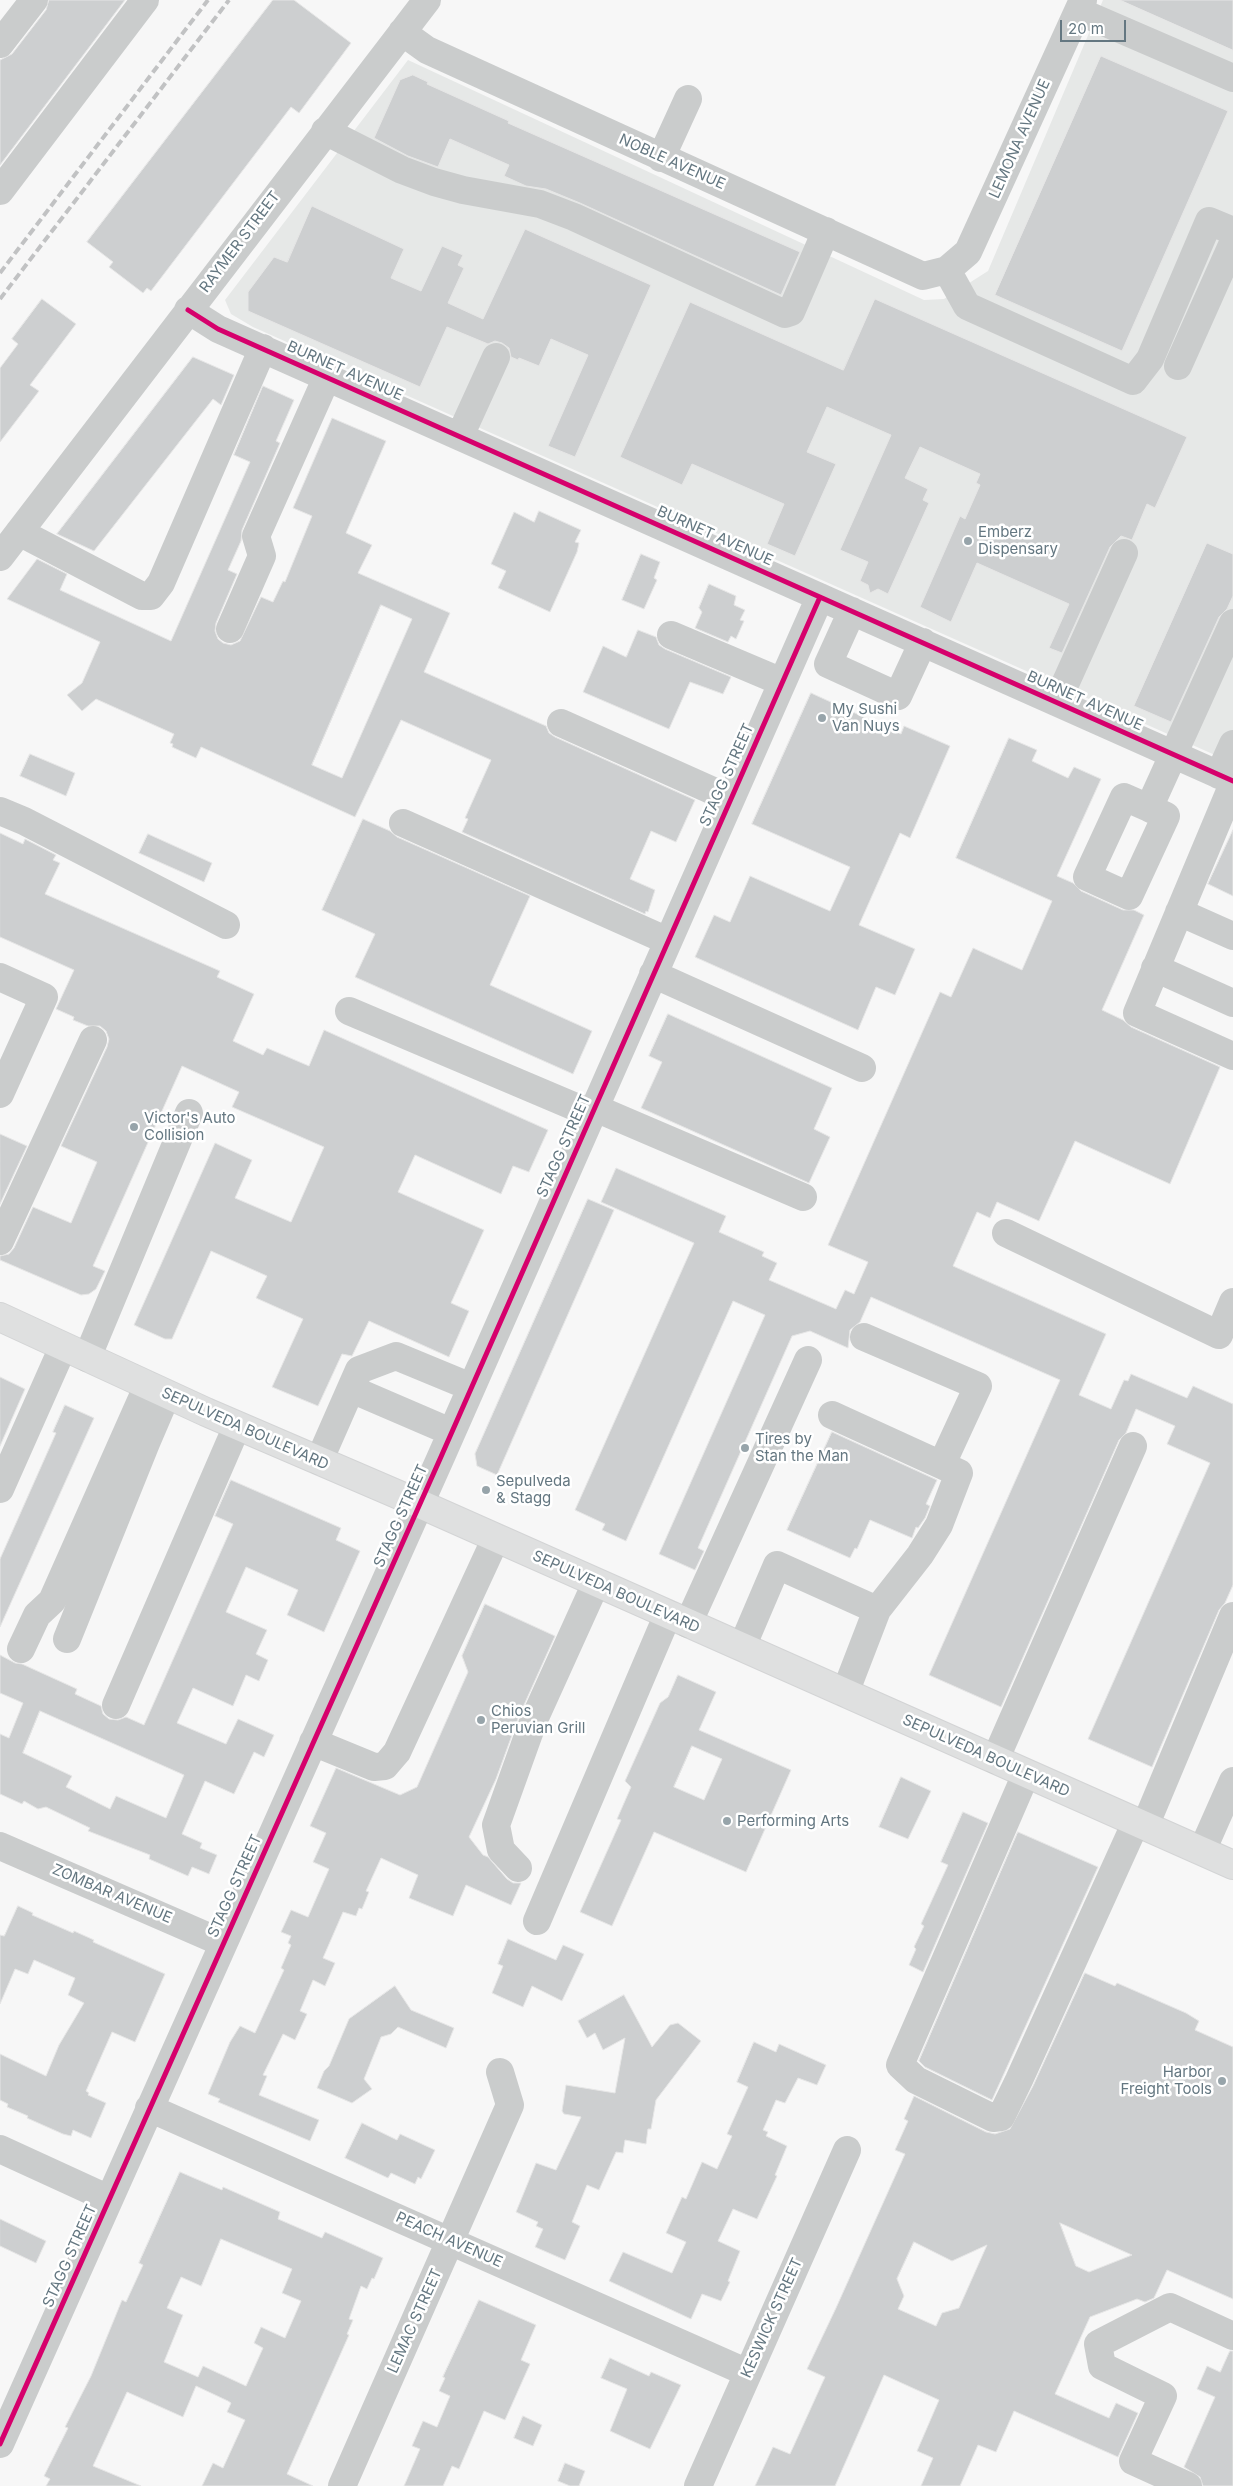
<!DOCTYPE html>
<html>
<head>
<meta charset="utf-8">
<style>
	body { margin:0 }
	#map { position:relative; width:1233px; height:2486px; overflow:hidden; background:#f7f7f7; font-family:Inter,sans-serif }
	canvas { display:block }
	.scale { position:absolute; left:1060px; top:20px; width:66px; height:22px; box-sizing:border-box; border:2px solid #647781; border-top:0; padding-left:6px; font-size:15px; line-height:18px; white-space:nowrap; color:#647781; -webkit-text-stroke:4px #fff; paint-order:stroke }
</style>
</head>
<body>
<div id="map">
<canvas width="1233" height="2486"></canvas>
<div class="scale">20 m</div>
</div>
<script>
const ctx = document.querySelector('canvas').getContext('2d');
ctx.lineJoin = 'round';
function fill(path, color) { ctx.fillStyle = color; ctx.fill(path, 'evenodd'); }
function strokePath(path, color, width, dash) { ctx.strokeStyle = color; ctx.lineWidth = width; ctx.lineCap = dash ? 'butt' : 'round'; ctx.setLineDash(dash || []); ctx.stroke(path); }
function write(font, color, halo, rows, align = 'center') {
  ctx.font = font + ' Inter,sans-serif'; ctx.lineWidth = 5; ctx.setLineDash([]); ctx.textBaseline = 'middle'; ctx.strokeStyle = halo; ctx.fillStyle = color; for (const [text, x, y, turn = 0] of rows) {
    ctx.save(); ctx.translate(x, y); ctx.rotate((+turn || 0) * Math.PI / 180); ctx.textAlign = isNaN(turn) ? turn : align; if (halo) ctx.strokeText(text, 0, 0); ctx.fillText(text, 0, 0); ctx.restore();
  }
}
fill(new Path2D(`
	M1103,0H1233V763L253,327L231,314L225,300L408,60L924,300L944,299L988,271Z`), '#e6e8e7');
const building = new Path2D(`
	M49,0H125L0,165V60L12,54L46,10Z
	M273,0H294L351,43L299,113L291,107L151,291L147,288L143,293L109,267L113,262L87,242Z
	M1120,0H1233V50Z
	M1101,56L1228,111L1122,351L995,295Z
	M413,75L428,82L427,84L509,121L508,123L800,252L781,295L580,203L546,189L526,186L504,176L509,165L450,139L438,167L408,156L374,138L400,80Z
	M312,206L404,249L391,278L421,291L442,246L463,255L458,265L464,268L448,303L483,319L525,229L651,285L575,457L548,446L588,355L551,339L539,366L519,358L518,360L511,357L509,348L502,343L495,341L488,344L447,327L420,387L248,311V292L274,257L287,262Z
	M42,299L76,324L30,385L39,391L0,442V368L18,344L12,339Z
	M875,299L1187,437L1155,508L1147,504L1132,540L1121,536L1110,547L1062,653L1049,648L1069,604L977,563L951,622L920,607L960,516L965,519L980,485L976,483L980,474L920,447L905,478L928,489L923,500L929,503L888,594L878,589L870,593L868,585L860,581L868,562L840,550L891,435L827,407L807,452L836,464L795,556L767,544L784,504L692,464L682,485L620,457L690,302L843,370Z
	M193,357L234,375L221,405L213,399L94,551L57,534Z
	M263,386L294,400L276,441L280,443L242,530L241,541L228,570L237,574L216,623L215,631L218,639L223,643L231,645L240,641L261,597L273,602L283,581L285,582L312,516L293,508L332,418L386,441L346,533L372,545L358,573L450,613L424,672L546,726L549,733L555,737L695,800L676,842L651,831L630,879L655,890L648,912L646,911L645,914L462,832L468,819L465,818L491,760L401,720L355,817L201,747L196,758L172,747L173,744L170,743L174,734L96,699L82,711L67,695L82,683L100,642L7,599L37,559L67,574L60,590L171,641L250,462L234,455ZM381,605L412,619L342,778L312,765Z
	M539,511L581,530L575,542L579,543L577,552L550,612L498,588L506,571L491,564L514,512L534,522Z
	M1207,543L1233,554V596L1227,609L1219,617L1171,722L1134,706Z
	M641,554L660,562L654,578L657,580L644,609L622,600Z
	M709,584L736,596L734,605L745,610L740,620L744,621L736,639L731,636L728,642L695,628L702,612L699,608Z
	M638,630L656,637L659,645L665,649L731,677L723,694L690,682L669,729L583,692L603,646L626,657Z
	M811,693L901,734L904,726L950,746L910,838L900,833L859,925L915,949L895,995L876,987L858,1030L695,957L714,915L730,922L750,876L830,911L850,867L752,824Z
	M1009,738L1037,750L1032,761L1068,778L1074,767L1101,779L1057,876L1073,883L1081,891L1123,910H1134L1144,915L1102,1010L1123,1020L1131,1027L1220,1067L1170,1184L1075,1141L1039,1221L997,1202L990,1218L977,1212L953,1266L1106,1334L1079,1395L1111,1409L1124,1380L1128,1381L1131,1374L1187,1398L1193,1386L1233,1404V1585L1225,1603L1219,1610L1152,1767L1088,1739L1210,1463L1167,1444L1175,1426L1136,1409L1126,1433L1119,1440L1001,1707L929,1675L1060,1380L871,1297L860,1322L850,1330L848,1348L810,1331L792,1336L698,1548L704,1551L695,1570L659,1554L765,1315L733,1301L626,1541L602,1530L605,1524L575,1510L694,1243L601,1202L616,1168L726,1216L719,1232L764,1252L762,1256L777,1263L769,1280L836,1309L845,1290L854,1294L868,1262L828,1245L940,992L951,997L973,948L1022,970L1052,901L956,858Z
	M30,754L75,773L66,796L20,776Z
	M363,819L390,831L397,837L530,896L490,985L592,1031L573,1074L355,977L375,934L322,910Z
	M1233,830V896L1208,884Z
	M0,833L23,844L25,839L56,855L53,860L60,863L45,894L220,971L217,977L254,994L233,1041L263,1055L267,1048L309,1066L324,1030L548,1130L529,1172L513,1166L501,1194L415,1155L398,1192L484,1230L451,1303L469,1311L449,1357L369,1321L352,1356L342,1354L318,1406L272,1387L303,1319L256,1298L267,1276L211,1251L172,1339H165L134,1325L215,1143L252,1160L235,1198L291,1222L324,1147L232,1107L239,1092L182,1066L93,1266L105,1271L96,1289L89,1294L81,1295L0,1260V1256L9,1254L14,1248L33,1207L71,1223L97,1162L61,1146L107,1047L109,1039L106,1031L100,1026H88L73,1020L74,1017L56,1009L74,970L0,937Z
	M148,834L212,863L204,882L139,853Z
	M668,1014L832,1088L814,1129L830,1137L809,1183L641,1108L662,1062L649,1056Z
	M0,1134L27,1146L0,1204Z
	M588,1199L614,1210L497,1475L477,1466L475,1454Z
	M0,1377L25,1389L0,1446Z
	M65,1405L94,1418L0,1627V1559L56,1433L53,1432Z
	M832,1432L937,1480L926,1504L930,1506L925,1518L918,1528L916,1527L912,1538L870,1520L857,1549L855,1548L850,1558L787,1530Z
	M231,1480L341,1528L336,1540L360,1551L324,1632L287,1615L298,1590L246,1567L226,1612L267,1630L256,1654L268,1660L259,1681L246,1675L233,1706L193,1688L177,1723L226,1744L238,1719L274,1735L264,1757L254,1752L234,1794L205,1781L182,1834L202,1843L200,1848L217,1855L209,1874L192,1867L188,1876L149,1859L150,1855L88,1831L90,1828L46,1807L38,1809L24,1801L22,1804L0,1794V1734L9,1738L23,1703L0,1693V1655L15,1663L22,1664L77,1689L75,1694L101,1706L103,1714L109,1719L118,1720L126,1717L144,1725L233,1524L215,1516ZM40,1711L184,1775L166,1818L116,1796L110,1809L66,1787L72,1776L23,1753Z
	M485,1604L555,1636L519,1716L496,1779L469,1837L483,1855L488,1857L507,1879L513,1883H521L511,1905L466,1885L453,1916L409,1898L418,1875L381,1858L366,1891L369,1892L362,1909L359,1908L356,1916L343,1912L323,1958L335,1963L325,1986L313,1980L300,2011L307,2014L295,2040L283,2034L263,2075L267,2076L259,2095L319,2120L310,2141L218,2102L220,2099L208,2094L230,2042L240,2026L255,2033L284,1970L281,1968L291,1945L288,1943L291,1936L281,1932L291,1910L308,1917L329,1869L313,1862L326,1833L310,1826L336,1768L400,1795L417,1787L468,1672L462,1656Z
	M678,1675L716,1692L699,1730L791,1770L746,1872L654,1832L612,1926L580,1912L621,1820L617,1819L631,1787L625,1781L660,1703L668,1697ZM692,1746L722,1759L704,1800L674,1787Z
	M901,1777L931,1791L908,1839L879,1827Z
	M963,1812L988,1823L923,1972L909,1965L916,1949L914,1947L924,1926L921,1924L948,1865L941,1862Z
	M1018,1832L1098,1867L992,2100L925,2067L919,2061Z
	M18,1906L33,1913L32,1915L73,1933L74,1931L94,1940L93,1942L165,1974L135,2042L112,2032L86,2091L89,2093L88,2095L106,2103L91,2138L73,2130L71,2136L63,2134L27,2118L28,2116L7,2107L8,2104L0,2100V2054L46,2076L59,2045L84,2003L68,1995L75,1978L34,1960L28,1974L15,1969L0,2004V1935L4,1936Z
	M508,1939L556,1960L563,1945L584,1954L562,2001L532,1986L523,2007L492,1993L503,1966L498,1964Z
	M1085,1973L1115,1986L1117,1983L1186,2013L1199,2021L1195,2030L1233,2047V2299L1167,2270L1154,2298L1145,2302L1137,2299L1090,2317L1055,2394L1109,2418L1116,2403L1138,2413L1118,2457L1014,2411L996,2452L978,2445L960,2486H921L933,2458L917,2451L939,2400L884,2375L835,2486H755L773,2447L790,2454L825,2377L807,2369L836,2308L905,2154L895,2150L908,2121L904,2119L914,2096L986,2132L995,2134L1010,2129L1033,2086ZM1060,2223L1132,2255L1089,2272L1076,2266ZM914,2242L952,2261L987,2245L959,2308L942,2313L936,2326L898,2309L904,2296L897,2279Z
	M395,1986L411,2010L454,2028L446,2048L398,2027L391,2034L381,2037L364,2079L372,2089L352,2103L317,2088L324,2071L329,2066L349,2019Z
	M624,1995L652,2047L670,2025L678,2023L701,2041L656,2100L651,2129H648L646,2144L625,2140L623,2153L616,2152L599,2190L587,2185L572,2222L580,2226L565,2260L535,2247L543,2229L536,2226L538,2222L516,2212L536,2163L556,2170L581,2117L564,2114L562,2111L566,2085L615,2093L625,2038L603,2050L595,2033L587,2038L578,2021Z
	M754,2042L776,2052L779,2044L826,2065L817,2085L798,2078L785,2103L776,2100L763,2130L768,2132L766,2136L787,2146L775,2175L777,2176L757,2219L733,2209L718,2241L740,2251L728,2281L730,2282L721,2301L702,2294L691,2319L609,2281L623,2252L672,2273L686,2242L666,2233L682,2197L686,2199L702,2162L717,2169L732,2136L727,2134L748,2087L737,2082Z
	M362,2123L397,2140L400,2134L435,2150L421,2179L418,2177L415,2184L391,2173L388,2178L345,2158Z
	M180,2172L222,2190L223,2187L280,2212L278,2219L322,2238L325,2232L383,2258L374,2279L372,2278L367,2289L361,2286L349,2319L353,2320L347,2334L349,2335L287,2474L313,2486H202L213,2463L223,2468L245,2420L227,2412L231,2403L228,2401L196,2386L183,2417L127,2392L93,2466L141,2486H46L50,2479L44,2476L68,2428L65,2427L91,2376L122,2300L126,2302L143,2265L139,2263ZM221,2239L292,2269L282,2293L301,2301L285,2338L261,2327L254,2343L263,2348L246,2386L203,2366L198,2377L164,2362L183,2315L167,2308L181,2277L201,2286Z
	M0,2219L46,2241L36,2263L0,2246Z
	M479,2300L536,2325L521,2360L530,2364L505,2420L484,2411L459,2469L452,2466L443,2486H404L420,2449L412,2446L423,2421L437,2427L450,2396L439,2391L445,2378L443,2377Z
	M1230,2351H1233V2486H1203L1200,2477L1184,2467L1215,2397L1197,2389L1207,2366L1220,2372Z
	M610,2358L649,2376L651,2372L681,2385L650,2449L610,2431L627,2389L601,2378Z
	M523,2416L542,2425L533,2446L514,2438Z
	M565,2463L585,2471L579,2486H570L558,2481Z`);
fill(building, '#cdcfd0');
strokePath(building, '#e6e6e6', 1);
const major = new Path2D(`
	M0,1317L206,1412L420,1504L1233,1865`);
strokePath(major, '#d3d4d5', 30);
strokePath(new Path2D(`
	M1078,11L1233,78
	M402,32L427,50L923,276L947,270L968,252L1083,0
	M0,44L34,0
	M325,131L402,170L434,182L463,190L540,204L574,217L785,314L791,312L826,231
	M661,158L688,99
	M0,191L145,0
	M947,270L967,306L1133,381L1150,359L1209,221L1233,231
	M188,310L218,329L1233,781
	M1178,366L1233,243
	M460,436L496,357
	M19,532L142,596H151L161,583L263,348
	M0,557L427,0
	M852,611L828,664L898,696L923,642
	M230,629L262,556L256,536L327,377
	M671,635L782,682
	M1057,702L1124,553
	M561,723L731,799
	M1219,775L1233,744
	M1233,784L1137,1013L1233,1056
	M1149,808L1166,816L1129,896L1087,877L1124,797L1149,808L1233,623
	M0,811L24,821L226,925
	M403,823L668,941
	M1179,912L1233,936
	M1155,968L1233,1003
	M653,974L862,1068
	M0,977L44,997L0,1094
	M349,1011L592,1114
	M595,1108L803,1197
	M1006,1233L1219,1335L1233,1302
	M0,1241L93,1040
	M864,1337L978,1386L942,1464
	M87,1358L189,1113
	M351,1389L451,1432
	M832,1415L959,1473L939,1525L920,1555L877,1610
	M319,1461L359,1370L396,1356L471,1387
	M0,1489L63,1347
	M688,1624L808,1360
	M67,1639L146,1443L167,1394
	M742,1647L777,1565L877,1610L845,1693
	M21,1649L37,1615L52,1601L148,1385
	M116,1705L237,1426
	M313,1742L374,1767L385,1766L397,1752L496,1538
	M995,1760L1133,1446
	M1026,1774L900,2065L916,2080L993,2118L1001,2117L1019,2080L1136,1822
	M1145,1826L1233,1616
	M0,1846L223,1943
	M1202,1851L1233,1781
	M518,1868L501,1850L496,1825L533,1722L596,1583
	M537,1921L668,1614
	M149,2108L748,2373
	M0,2149L109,2199
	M0,2444L440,1459L820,597
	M342,2486L510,2105L500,2072
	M698,2486L847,2150
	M1188,2486L1133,2461L1163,2396L1102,2366L1098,2344L1170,2307L1233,2336`), '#cacccc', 28);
strokePath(major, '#dfe0e0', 28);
strokePath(new Path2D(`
	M0,273L208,0
	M0,299L229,0`), '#c1c2c3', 4, [8, 4]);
strokePath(new Path2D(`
	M188,310L218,329L1233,781
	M0,2444L440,1459L820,597`), '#d6006c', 5);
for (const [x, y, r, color] of [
	[968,541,5,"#97a4aa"],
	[822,718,5,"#97a4aa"],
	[134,1127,5,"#97a4aa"],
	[745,1448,5,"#97a4aa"],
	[486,1490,5,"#97a4aa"],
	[481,1720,5,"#97a4aa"],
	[727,1821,5,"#97a4aa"],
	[1222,2081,5,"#97a4aa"]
]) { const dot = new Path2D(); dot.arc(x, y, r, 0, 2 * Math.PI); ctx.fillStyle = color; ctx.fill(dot); strokePath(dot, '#fff', 2); }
write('15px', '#647781', '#fff', [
	["LEMONA AVENUE",1020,139,-66],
	["NOBLE AVENUE",672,162,24],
	["RAYMER STREET",240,242,-53],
	["BURNET AVENUE",345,371,24],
	["BURNET AVENUE",715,536,24],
	["BURNET AVENUE",1085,701,24],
	["STAGG STREET",727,775,-66],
	["STAGG STREET",564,1146,-66],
	["SEPULVEDA BOULEVARD",245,1429,24],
	["STAGG STREET",401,1516,-66],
	["SEPULVEDA BOULEVARD",616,1592,24],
	["SEPULVEDA BOULEVARD",986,1756,24],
	["STAGG STREET",235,1886,-66],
	["ZOMBAR AVENUE",112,1894,23],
	["PEACH AVENUE",449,2240,24],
	["STAGG STREET",70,2256,-66],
	["KESWICK STREET",772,2318,-66],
	["LEMAC STREET",415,2321,-66]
]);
write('15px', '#647781', '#fff', [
	["Emberz",978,532],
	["Dispensary",978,549],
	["My Sushi",832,709],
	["Van Nuys",832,726],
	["Victor's Auto",144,1118],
	["Collision",144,1135],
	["Tires by",755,1439],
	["Stan the Man",755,1456],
	["Sepulveda",496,1481],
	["& Stagg",496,1498],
	["Chios",491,1711],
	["Peruvian Grill",491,1728],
	["Performing Arts",737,1821],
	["Harbor",1212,2072,"right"],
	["Freight Tools",1212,2089,"right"]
], 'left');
</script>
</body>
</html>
